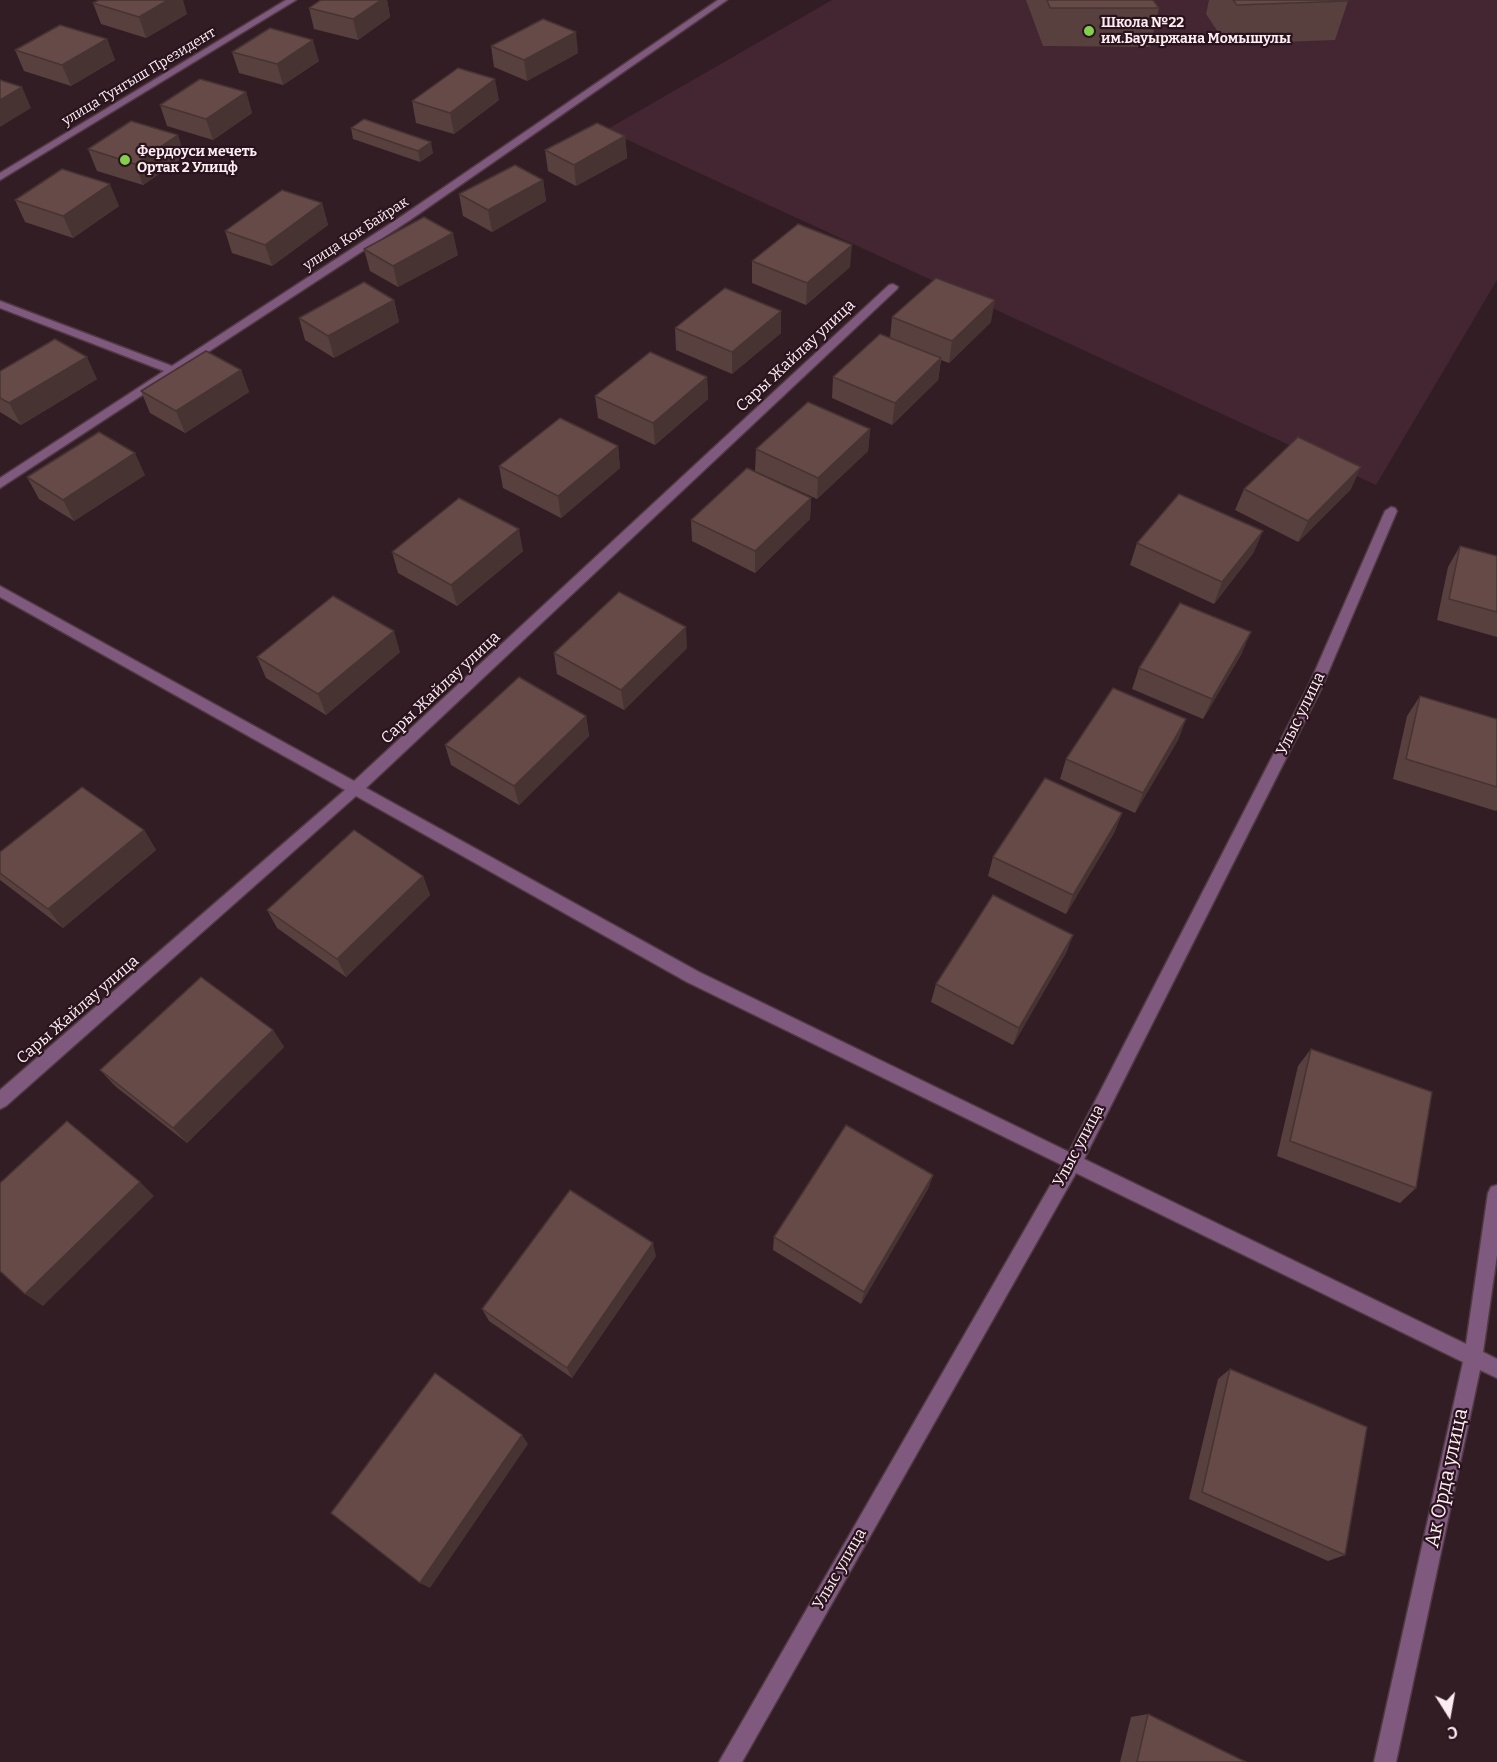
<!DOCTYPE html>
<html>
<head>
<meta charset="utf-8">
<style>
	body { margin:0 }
	#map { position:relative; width:1497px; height:1762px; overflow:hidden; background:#331d25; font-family:Bitter,serif }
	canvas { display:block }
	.north { position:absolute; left:1419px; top:1684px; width:60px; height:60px; -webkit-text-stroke:4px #29131c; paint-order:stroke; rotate:169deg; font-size:16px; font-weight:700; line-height:24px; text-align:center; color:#fdecf2 }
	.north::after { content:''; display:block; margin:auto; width:21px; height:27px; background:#fdecf2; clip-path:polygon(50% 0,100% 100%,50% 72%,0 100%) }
</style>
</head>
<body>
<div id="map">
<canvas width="1497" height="1762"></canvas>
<div class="north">С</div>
</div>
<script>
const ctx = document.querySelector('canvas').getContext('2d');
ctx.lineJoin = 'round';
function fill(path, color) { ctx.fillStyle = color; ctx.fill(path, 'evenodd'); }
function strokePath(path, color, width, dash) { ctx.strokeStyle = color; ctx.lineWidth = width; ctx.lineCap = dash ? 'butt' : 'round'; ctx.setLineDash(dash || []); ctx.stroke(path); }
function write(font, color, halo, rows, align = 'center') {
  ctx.font = font + ' Bitter,serif'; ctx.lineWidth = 4.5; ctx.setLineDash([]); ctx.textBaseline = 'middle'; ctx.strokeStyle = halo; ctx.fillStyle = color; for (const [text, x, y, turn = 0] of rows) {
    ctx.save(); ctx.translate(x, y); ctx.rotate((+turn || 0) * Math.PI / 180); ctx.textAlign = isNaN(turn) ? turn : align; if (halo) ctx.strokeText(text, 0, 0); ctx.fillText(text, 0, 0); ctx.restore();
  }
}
fill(new Path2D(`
	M832,0H1497V280L1376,485L606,130Z`), '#432631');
const minor = new Path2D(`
	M286,0H296L0,180V173Z
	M718,0H727L410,220L0,488V478L164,371L0,308V301L172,366L402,216Z
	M893,284L898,287L897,289L366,788L699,972L1069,1152L1308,687L1385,511L1391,507L1395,508L1397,511L1322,687L1084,1159L1466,1344L1488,1193L1491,1187L1497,1185V1255L1483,1352L1497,1359V1378L1480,1370L1396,1762H1374L1463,1362L1076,1173L742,1762H719L1062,1165L687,982L356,796L6,1106L0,1109V1090L345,790L0,597V586L354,781L889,285Z`);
strokePath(minor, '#4f3a42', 3);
fill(minor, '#80597f');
fill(new Path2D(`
	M321,0H387L390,17L358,40L314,29L309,8Z
	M1026,0H1153L1159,8L1150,47L1043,46Z
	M1209,0H1347L1348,1L1335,40L1226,44L1206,14Z
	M93,3L187,14L146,38L101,24Z
	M107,39L115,60L71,86L24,71L15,50Z
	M491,46L578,53L527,81L494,67Z
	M232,52L319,61L283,85L239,73Z
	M246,92L252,113L213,140L167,126L160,105Z
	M499,100L454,134L416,123L412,101Z
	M351,128L433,153L420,162L353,139Z
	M625,136L627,158L576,186L548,171L545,150Z
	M88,149L185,156L143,185L97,171Z
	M543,180L546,201L492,232L463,216L459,194Z
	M15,200L119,206L73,238L25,222Z
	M322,203L328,225L272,266L232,253L225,231Z
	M364,249L458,255L398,287L370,271Z
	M752,261L850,267L806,305L752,283Z
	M394,300L399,322L334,358L305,340L299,318Z
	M781,311V333L732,374L676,350L675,328Z
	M892,317L991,322L949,363L941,360L938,380L892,425L832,398L833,377L890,338Z
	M241,370L249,392L185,433L150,413L141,391Z
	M0,371L97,379L21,425L0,412Z
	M707,377L708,399L655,445L598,418L595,396Z
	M870,429L868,451L817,499L755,471L756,449Z
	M618,446L620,468L561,518L503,488L499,466Z
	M145,475L74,521L39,499L27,477Z
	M1244,489H1351L1298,542L1235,510Z
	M811,498L810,519L755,573L692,541L691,520Z
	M1137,543L1254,552L1214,604L1130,565Z
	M1460,546L1497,556V637L1437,620L1448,567Z
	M523,551L457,606L398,573L392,552Z
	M687,648L624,710L557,674L554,653Z
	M400,652L326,715L266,678L257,657Z
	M1242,653L1203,719L1132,689L1139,668Z
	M1420,696L1497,719V810L1496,811L1393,779L1407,716Z
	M586,716L589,736L519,805L451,765L445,745Z
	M1186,719L1178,740L1135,813L1060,779L1066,759Z
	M1122,813L1114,833L1066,914L988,876L993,857Z
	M144,830L156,850L63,928L0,880V852Z
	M423,876L430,895L346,977L277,928L267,910Z
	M1073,935L1066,953L1013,1045L931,1002L936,984Z
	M273,1030L284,1047L187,1143L115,1086L100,1070Z
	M1311,1049L1416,1188L1400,1203L1277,1156L1298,1066Z
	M933,1175L928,1189L861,1304L773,1250L774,1237Z
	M656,1256L572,1378L489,1321L482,1309Z
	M1230,1369L1345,1555L1328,1561L1189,1499L1218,1379Z
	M1148,1714L1246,1762H1120L1131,1717Z`), '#57403e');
fill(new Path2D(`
	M168,0H183L187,14L146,38L139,17Z
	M381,0H387L390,17L358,40L353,19Z
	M576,32L578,53L527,81L524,60Z
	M107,39L115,60L71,86L62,65Z
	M313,40L319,61L283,85L277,64Z
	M495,79L499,100L454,134L450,113Z
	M22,87L31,108L0,127V100Z
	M246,92L252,113L213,140L206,119Z
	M178,135L185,156L143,185L135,164Z
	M625,136L627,158L576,186L574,165Z
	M431,142L433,153L420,162L418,151Z
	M543,180L546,201L492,232L488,210Z
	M110,184L119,206L73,238L63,216Z
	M322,203L328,225L272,266L265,245Z
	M453,233L458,255L398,287L393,266Z
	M852,245L850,267L806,305L807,283Z
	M394,300L399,322L334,358L328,336Z
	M995,300L991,322L949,363L952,341Z
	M781,311V333L732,374V352Z
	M87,357L97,379L21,425L9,403Z
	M941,358L938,380L892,425L895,403Z
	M241,370L249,392L185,433L176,411Z
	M707,377L708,399L655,445L653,423Z
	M870,429L868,451L817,499L818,478Z
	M618,446L620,468L561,518L558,496Z
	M135,453L145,475L74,521L63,500Z
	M1361,467L1351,489L1298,542L1308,521Z
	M811,498L810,519L755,573V551Z
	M519,529L523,551L457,606L451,585Z
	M1263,531L1254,552L1214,604L1222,582Z
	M686,627L687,648L624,710L621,690Z
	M394,631L400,652L326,715L318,694Z
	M1251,632L1242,653L1203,719L1212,699Z
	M586,716L589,736L519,805L514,786Z
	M1186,719L1178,740L1135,813L1143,793Z
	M1122,813L1114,833L1066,914L1073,895Z
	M144,830L156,850L63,928L48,909Z
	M423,876L430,895L346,977L337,959Z
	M1073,935L1066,953L1013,1045L1019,1028Z
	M273,1030L284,1047L187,1143L173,1128Z
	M933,1175L928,1189L861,1304L864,1292Z
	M140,1182L154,1196L43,1306L25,1294Z
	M653,1243L656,1256L572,1378L567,1368Z
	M522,1435L528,1444L430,1588L420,1583Z`), '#473432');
const building = new Path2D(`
	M99,0H168L139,17L93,3Z
	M321,0H381L353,19L309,8Z
	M1047,0H1153L1159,8H1050Z
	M1233,0H1347L1348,1L1237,5Z
	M543,19L576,32L524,60L491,46Z
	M60,25L107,39L62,65L15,50Z
	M270,28L313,40L277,64L232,52Z
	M458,68L495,79L450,113L412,101Z
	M200,79L246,92L206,119L160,105Z
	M0,80L22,87L0,100Z
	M364,119L431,142L418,151L351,128Z
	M131,121L178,135L135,164L88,149Z
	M597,123L625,136L574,165L545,150Z
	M515,165L543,180L488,210L459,194Z
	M62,169L110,184L63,216L15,200Z
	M282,190L322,203L265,245L225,231Z
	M424,217L453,233L393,266L364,249Z
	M798,224L852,245L807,283L752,261Z
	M936,278L995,300L952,341L892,317Z
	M364,282L394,300L328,336L299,318Z
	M725,288L781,311L732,352L675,328Z
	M880,334L941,358L895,403L833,377Z
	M55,339L87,357L9,403L0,398V371Z
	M206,351L241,370L176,411L141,391Z
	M650,352L707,377L653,423L595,396Z
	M808,402L870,429L818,478L756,449Z
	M560,418L618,446L558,496L499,466Z
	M99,432L135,453L63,500L27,477Z
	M1298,437L1361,467L1308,521L1244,489Z
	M747,468L811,498L755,551L691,520Z
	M1179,494L1263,531L1222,582L1137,543Z
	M459,498L519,529L451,585L392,552Z
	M1460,546L1497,556V612L1449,599Z
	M619,592L686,627L621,690L554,653Z
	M333,596L394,631L318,694L257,657Z
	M1180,603L1251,632L1212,699L1139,668Z
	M519,677L586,716L514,786L445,745Z
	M1113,688L1186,719L1143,793L1066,759Z
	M1420,696L1497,719V787L1406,759Z
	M1045,778L1122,813L1073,895L993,857Z
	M82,787L144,830L48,909L0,873V852Z
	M354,830L423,876L337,959L267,910Z
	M993,895L1073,935L1019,1028L936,984Z
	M201,977L273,1030L173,1128L100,1070Z
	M1311,1049L1432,1092L1416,1188L1290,1141Z
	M67,1121L140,1182L25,1294L0,1271V1183Z
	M846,1125L933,1175L864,1292L774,1237Z
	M570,1190L653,1243L567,1368L482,1309Z
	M1230,1369L1367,1427L1345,1555L1202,1492Z
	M435,1373L522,1435L420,1583L331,1513Z
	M1148,1714L1246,1762H1137Z`);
fill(building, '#654a48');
strokePath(building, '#473432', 1.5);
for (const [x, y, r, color] of [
	[1089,31,6,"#83d04e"],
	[125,160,6,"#83d04e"]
]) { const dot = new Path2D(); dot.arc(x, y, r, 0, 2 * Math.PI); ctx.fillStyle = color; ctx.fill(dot); strokePath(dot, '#29131c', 2); }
write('bold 14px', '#fdecf2', '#29131c', [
	["Школа №22",1101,23],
	["им.Бауыржана Момышулы",1101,39],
	["Фердоуси мечеть",137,152],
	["Ортак 2 Улицф",137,168]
], 'left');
write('14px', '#fdecf2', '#29131c', [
	["улица Тунгыш Президент",139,77,-31],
	["улица Кок Байрак",356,234,-33]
]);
write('16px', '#fdecf2', '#29131c', [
	["Сары Жайлау улица",796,356,-43],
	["Сары Жайлау улица",441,688,-43],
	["Улыс улица",1301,714,-64],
	["Сары Жайлау улица",78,1010,-41],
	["Улыс улица",1079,1146,-62],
	["Улыс улица",840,1569,-60]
]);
write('20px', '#fdecf2', '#29131c', [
	["Ак Орда улица",1447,1478,-78]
]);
</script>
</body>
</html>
